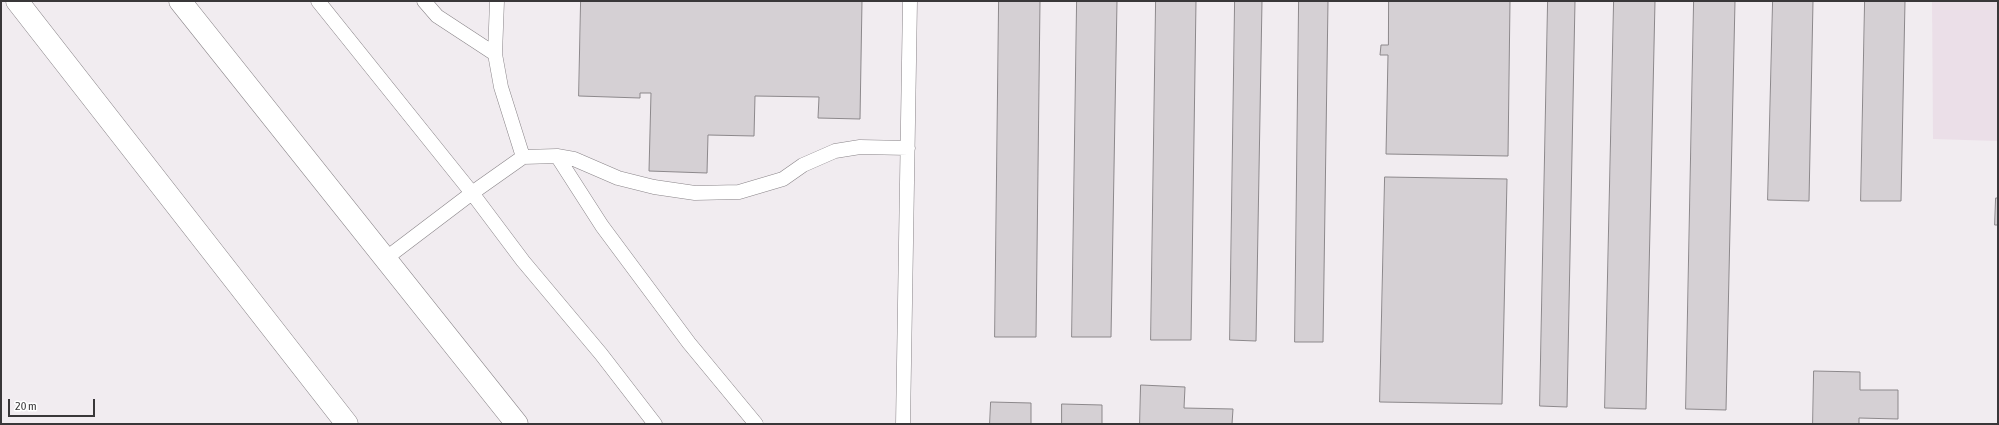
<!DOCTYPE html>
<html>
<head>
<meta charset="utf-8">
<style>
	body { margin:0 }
	#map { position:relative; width:1999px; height:425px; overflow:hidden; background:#f1ecf0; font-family:"Asap Condensed",sans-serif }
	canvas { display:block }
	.frame { position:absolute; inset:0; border:2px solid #393739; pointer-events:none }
	.scale { position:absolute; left:8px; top:399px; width:87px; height:18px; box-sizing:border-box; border:2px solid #393739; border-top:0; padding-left:5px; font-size:12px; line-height:14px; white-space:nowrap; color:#393739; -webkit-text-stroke:3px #fff; paint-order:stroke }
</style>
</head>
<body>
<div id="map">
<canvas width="1999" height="425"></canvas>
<div class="frame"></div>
<div class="scale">20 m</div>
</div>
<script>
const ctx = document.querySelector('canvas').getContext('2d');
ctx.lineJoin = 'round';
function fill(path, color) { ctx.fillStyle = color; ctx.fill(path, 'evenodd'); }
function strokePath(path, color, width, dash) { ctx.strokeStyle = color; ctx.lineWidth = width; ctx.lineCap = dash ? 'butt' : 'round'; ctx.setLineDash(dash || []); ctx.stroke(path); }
fill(new Path2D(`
	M1932,1H1998V141L1933,139Z`), '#ebdfe8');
const building = new Path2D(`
	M581,1H862L860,119L818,118L819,97L755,96L754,136L708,135L707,173L649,171L651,93H640V98L579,96Z
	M999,1H1040L1036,337H995Z
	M1077,1H1117L1111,337H1072Z
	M1156,1H1196L1191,340H1151Z
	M1235,1H1262L1256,341L1230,340Z
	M1299,1H1328L1323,342H1295Z
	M1389,1H1510L1508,156L1386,154L1388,55H1380L1381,45H1388Z
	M1548,1H1575L1567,407L1540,406Z
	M1614,1H1655L1646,409L1605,408Z
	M1694,1H1735L1726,410L1686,409Z
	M1773,1H1813L1809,201L1768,200Z
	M1865,1H1905L1901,201H1861Z
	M1385,177L1507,179L1502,404L1380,402Z
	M1996,198H1998V225H1995Z
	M1814,371L1860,372V390H1898V419L1859,418V424H1813Z
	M1141,385L1185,387L1184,408L1233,409L1232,424H1140Z
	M991,402L1031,403V424H990Z
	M1062,404L1102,405V424H1062Z`);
fill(building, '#d5d0d4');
strokePath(building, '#8c888b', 1);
const lane = new Path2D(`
	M318,1L472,193L523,261L601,354L655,424
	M424,1L437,16L495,54
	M497,1L495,54L501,87L523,157
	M557,156L602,226L689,343L756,424
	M385,259L472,193L523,157L557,156L574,159L618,178L654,187L695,193L739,192L783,179L803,165L835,151L860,147L908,148
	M903,424L910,1`);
const secondary = new Path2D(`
	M180,1L517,424`);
const highway = new Path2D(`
	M17,1L347,424`);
strokePath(lane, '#898488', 15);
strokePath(secondary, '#898488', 23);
strokePath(highway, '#898488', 23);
strokePath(lane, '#fff', 14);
strokePath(secondary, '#fff', 22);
strokePath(highway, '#fff', 22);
</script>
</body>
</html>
